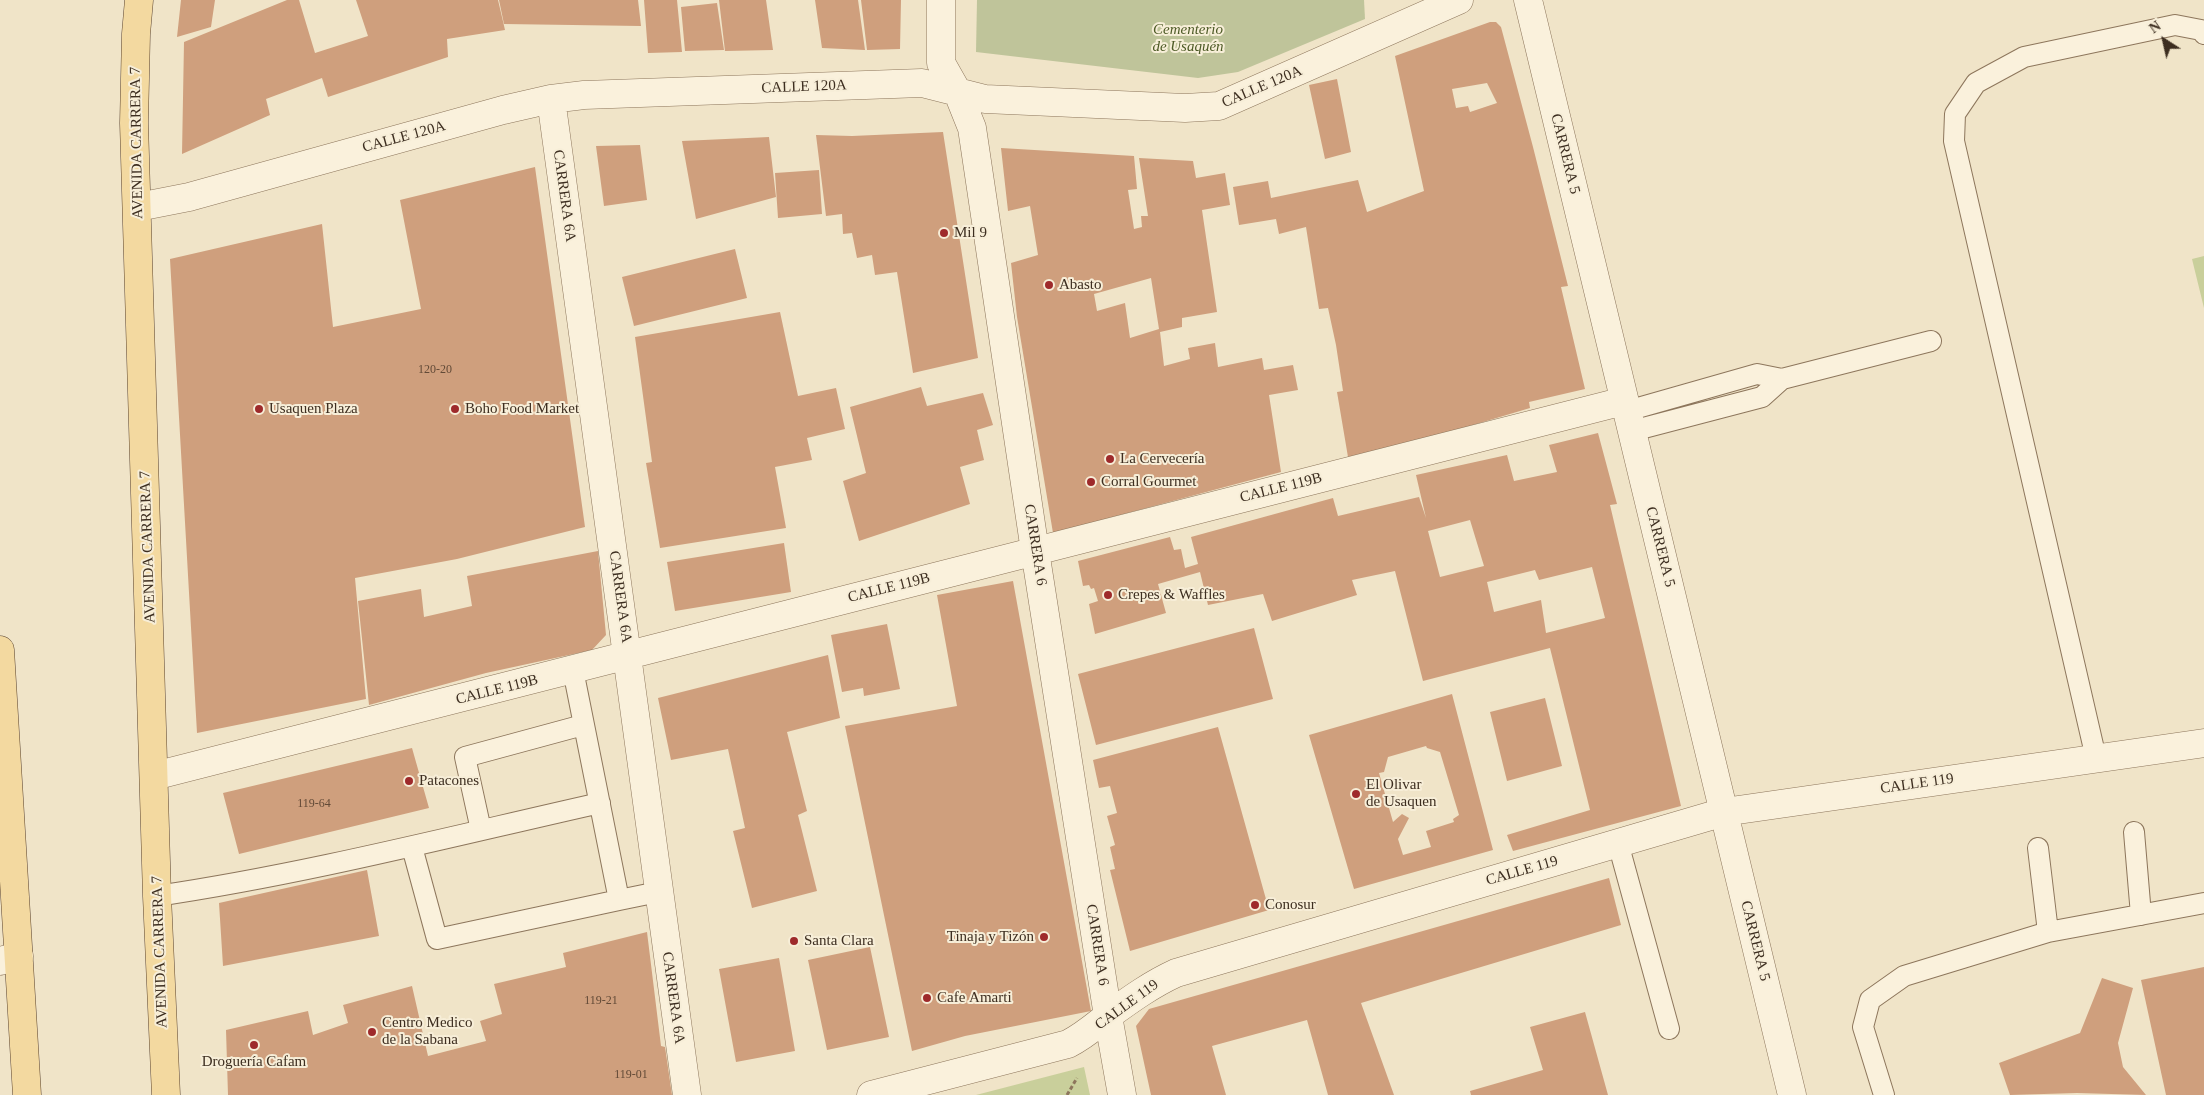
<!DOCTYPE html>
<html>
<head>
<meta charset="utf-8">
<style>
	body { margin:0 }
	#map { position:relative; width:2204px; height:1095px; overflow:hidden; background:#f0e4c8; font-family:"Times New Roman",serif }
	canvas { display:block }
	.north { position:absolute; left:2139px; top:15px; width:50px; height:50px; -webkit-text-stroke:4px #f7eed8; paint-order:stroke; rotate:325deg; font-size:14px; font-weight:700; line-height:20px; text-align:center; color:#3d2e20 }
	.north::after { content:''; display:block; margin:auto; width:18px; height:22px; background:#3d2e20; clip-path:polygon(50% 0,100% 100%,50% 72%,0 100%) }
</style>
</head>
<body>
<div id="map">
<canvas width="2204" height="1095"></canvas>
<div class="north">N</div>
</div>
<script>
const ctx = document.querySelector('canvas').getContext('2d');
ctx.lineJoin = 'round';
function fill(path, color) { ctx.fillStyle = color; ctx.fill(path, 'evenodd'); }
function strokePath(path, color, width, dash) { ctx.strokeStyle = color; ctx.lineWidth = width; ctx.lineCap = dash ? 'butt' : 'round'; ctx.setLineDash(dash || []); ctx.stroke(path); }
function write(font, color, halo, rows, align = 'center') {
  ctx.font = font + ' "Times New Roman",serif'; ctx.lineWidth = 4; ctx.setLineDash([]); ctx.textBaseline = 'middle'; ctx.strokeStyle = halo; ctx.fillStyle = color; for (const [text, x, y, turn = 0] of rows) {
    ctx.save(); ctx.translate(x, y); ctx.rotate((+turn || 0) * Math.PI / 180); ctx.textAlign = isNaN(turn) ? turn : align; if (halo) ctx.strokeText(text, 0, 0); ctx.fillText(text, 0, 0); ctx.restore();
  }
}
fill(new Path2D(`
	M2204,256V308L2192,259Z
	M1084,1067L1090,1095H976Z`), '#c9cf9b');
fill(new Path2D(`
	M977,0H1364L1365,19L1238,72L1198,78L976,52Z`), '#bfc49a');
fill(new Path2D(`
	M181,0H215L211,27L177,37Z
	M287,0H299L315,53L368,36L356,0H498L505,30L447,39L448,57L328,97L322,78L266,99L270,115L182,154L184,42Z
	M499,0H638L641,26L504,24Z
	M644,0H677L682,52L648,53Z
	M719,0H766L773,50L725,51Z
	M815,0H858L865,50L822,48Z
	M861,0H901L900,49L867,50Z
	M717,3L724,50L685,51L681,7Z
	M1490,22H1496L1501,27L1533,147L1568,286L1561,287L1585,389L1529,402L1530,408L1453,431L1348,457L1337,392L1343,391L1336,345L1328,308L1319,309L1306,227L1279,234L1276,219L1239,225L1233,187L1268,181L1271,198L1358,180L1367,212L1424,191L1395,56ZM1487,83L1497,103L1470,112L1468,106L1456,108L1452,89Z
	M1337,79L1351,152L1325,159L1309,85Z
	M943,132L978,358L913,373L897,272L875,275L872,255L857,258L852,233L843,234L842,214L826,216L816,135L852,136Z
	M769,137L776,197L696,219L682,141Z
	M640,145L647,200L604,206L596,146Z
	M1001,148L1134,156L1137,189L1128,190L1134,229L1142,227L1141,216H1148L1139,158L1193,161L1196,178L1225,173L1230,205L1202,210L1217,312L1182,318V327L1160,332L1164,366L1190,359L1188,348L1215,343L1218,367L1262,358L1264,370L1293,365L1298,390L1269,395L1281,472L1053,533L1017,317L1011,263L1038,255L1030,206L1008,211ZM1151,278L1159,329L1130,338L1125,303L1097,311L1094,294Z
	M535,167L585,527L457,559L355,578L366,699L197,733L170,259L322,224L333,327L421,309L400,200Z
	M819,170L822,214L778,218L775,173Z
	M735,249L747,298L634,326L622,277Z
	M780,312L798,396L836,388L845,429L807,438L812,460L775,467L786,528L660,548L646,463L652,462L635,337Z
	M921,387L927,406L983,393L993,425L977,430L984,460L960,467L970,504L859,541L843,481L866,473L850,407Z
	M1598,433L1617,504L1610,505L1681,806L1513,851L1507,835L1590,810L1550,648L1423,681L1395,571L1352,580L1357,595L1272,621L1263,594L1208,605L1200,572L1158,584L1166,613L1095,634L1089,604L1098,601L1094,588L1091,589L1089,585L1083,586L1078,561L1170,537L1174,550L1181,549L1185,568L1198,564L1191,537L1333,498L1338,516L1419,497L1426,518L1416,475L1507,455L1514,481L1557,472L1549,445ZM1470,520L1484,566L1440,577L1428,531ZM1592,567L1605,618L1546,633L1541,600L1494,612L1487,582L1535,570L1539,580Z
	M784,543L791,592L675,611L667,562Z
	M598,551L606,635L592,650L486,673L369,705L358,601L421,589L424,617L472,606L467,576Z
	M1013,581L1091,1011L965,1036L912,1051L845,726L957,706L937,595Z
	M887,624L900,689L864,696L863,688L842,692L831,635Z
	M1254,628L1273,699L1096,745L1078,674Z
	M828,655L840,718L787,732L807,811L798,815L817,891L752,908L733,831L745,828L728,749L671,760L658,698Z
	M1452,694L1493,850L1354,889L1309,735ZM1426,746L1427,748L1440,752L1459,815L1453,819L1454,822L1426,831L1431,847L1403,855L1398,839L1409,818L1402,814L1393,822L1379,773L1384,772L1388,757Z
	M1545,698L1562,766L1507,781L1490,712Z
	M1218,727L1269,910L1130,951L1110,870L1115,869L1110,847L1115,845L1107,816L1117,813L1110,786L1099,788L1093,760Z
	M412,748L429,808L239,854L223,793Z
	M367,870L379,936L223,966L219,903Z
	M1609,878L1621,925L1361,1003L1394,1095H1328L1307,1020L1212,1046L1226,1095H1151L1136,1026L1149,1009Z
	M647,932L661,1046L665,1047L672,1095H228L226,1030L308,1011L313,1035L348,1023L343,1005L412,986L428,1056L486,1041L480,1021L502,1014L494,984L566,967L563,953Z
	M870,947L889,1037L827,1050L808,960Z
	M779,958L795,1051L736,1062L719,969Z
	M2204,967V1095H2166L2141,980Z
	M2102,978L2133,988L2118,1043L2123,1067L2146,1095L2077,1093L2010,1095L1999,1063L2080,1033Z
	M1585,1012L1608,1095H1471L1470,1091L1543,1070L1530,1027Z`), '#cf9f7d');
const lane = new Path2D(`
	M1627,411L1757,374L1782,379L1931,341
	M1632,431L1762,397L1782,379
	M2096,758L1954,141L1955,114L1976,83L2024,57L2175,25L2201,30L2204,34
	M481,830L465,757L583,725
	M2134,832L2141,915
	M1618,843L1669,1029
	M412,847L437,939L619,900L573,670
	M2038,848L2048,932
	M157,896C306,874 453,836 600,803
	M619,900L658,892
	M1884,1095L1863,1027L1870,1000L1904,976L2048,932L2204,903`);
const street = new Path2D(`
	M941,0V63L958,93L972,128L1035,551L1108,1016L1122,1095
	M1528,0L1792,1095
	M551,99L687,1095
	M138,207L189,197L503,110L551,99L584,95L922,83L985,99L1185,108L1219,106L1459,0
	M154,776L1624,401
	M0,961L19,956
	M871,1095L1068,1044C1084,1036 1095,1026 1109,1015C1131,999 1152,984 1176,973L1724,812L2204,743`);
const primary = new Path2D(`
	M139,0L136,34L134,123L157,896L166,1095
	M0,650L27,1095`);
strokePath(lane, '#8d765c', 22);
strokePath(street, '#8d765c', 29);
strokePath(primary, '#5b4430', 29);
strokePath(new Path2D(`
	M1067,1095L1077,1078`), '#8d765c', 3, [4, 2.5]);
strokePath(lane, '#faf1dc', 20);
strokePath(street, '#faf1dc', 28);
strokePath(primary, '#f3d9a0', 28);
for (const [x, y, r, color] of [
	[944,233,5,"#9e2a2b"],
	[1049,285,5,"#9e2a2b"],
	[259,409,5,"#9e2a2b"],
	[455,409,5,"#9e2a2b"],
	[1110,459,5,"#9e2a2b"],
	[1091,482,5,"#9e2a2b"],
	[1108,595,5,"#9e2a2b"],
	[409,781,5,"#9e2a2b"],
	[1356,794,5,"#9e2a2b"],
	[1255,905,5,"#9e2a2b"],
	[1044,937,5,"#9e2a2b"],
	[794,941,5,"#9e2a2b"],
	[927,998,5,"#9e2a2b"],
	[372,1032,5,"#9e2a2b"],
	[254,1045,5,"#9e2a2b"]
]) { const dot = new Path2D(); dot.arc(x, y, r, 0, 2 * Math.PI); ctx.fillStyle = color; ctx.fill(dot); strokePath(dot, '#f7eed8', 2); }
write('12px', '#624a37', null, [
	["120-20",435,370],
	["119-64",314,804],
	["119-21",601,1001],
	["119-01",631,1075]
]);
write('italic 15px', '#4d5a26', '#f7eed8', [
	["Cementerio",1188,30],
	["de Usaquén",1188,47]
]);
write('15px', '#3d2e20', '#f7eed8', [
	["CALLE 120A",804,87,-2],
	["CALLE 120A",1262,87,-23],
	["CALLE 120A",404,137,-15],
	["AVENIDA CARRERA 7",137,143,-91],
	["CARRERA 5",1565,154,76],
	["CARRERA 6A",564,196,82],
	["CALLE 119B",1281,488,-14],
	["CARRERA 6",1035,545,81],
	["AVENIDA CARRERA 7",148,547,-92],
	["CARRERA 5",1660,547,76],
	["CALLE 119B",889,588,-14],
	["CARRERA 6A",620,597,82],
	["CALLE 119B",497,690,-14],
	["CALLE 119",1917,784,-8],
	["CALLE 119",1522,871,-16],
	["CARRERA 5",1755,941,76],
	["CARRERA 6",1097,945,81],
	["AVENIDA CARRERA 7",160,952,-92],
	["CARRERA 6A",673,998,82],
	["CALLE 119",1127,1005,-36]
]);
write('15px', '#3d2e20', '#f7eed8', [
	["Mil 9",954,233],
	["Abasto",1059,285],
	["Usaquen Plaza",269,409],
	["Boho Food Market",465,409],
	["La Cervecería",1120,459],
	["Corral Gourmet",1101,482],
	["Crepes & Waffles",1118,595],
	["Patacones",419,781],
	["El Olivar",1366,785],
	["de Usaquen",1366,802],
	["Conosur",1265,905],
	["Tinaja y Tizón",1034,937,"right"],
	["Santa Clara",804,941],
	["Cafe Amarti",937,998],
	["Centro Medico",382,1023],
	["de la Sabana",382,1040],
	["Droguería Cafam",254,1062,"center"]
], 'left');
</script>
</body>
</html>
